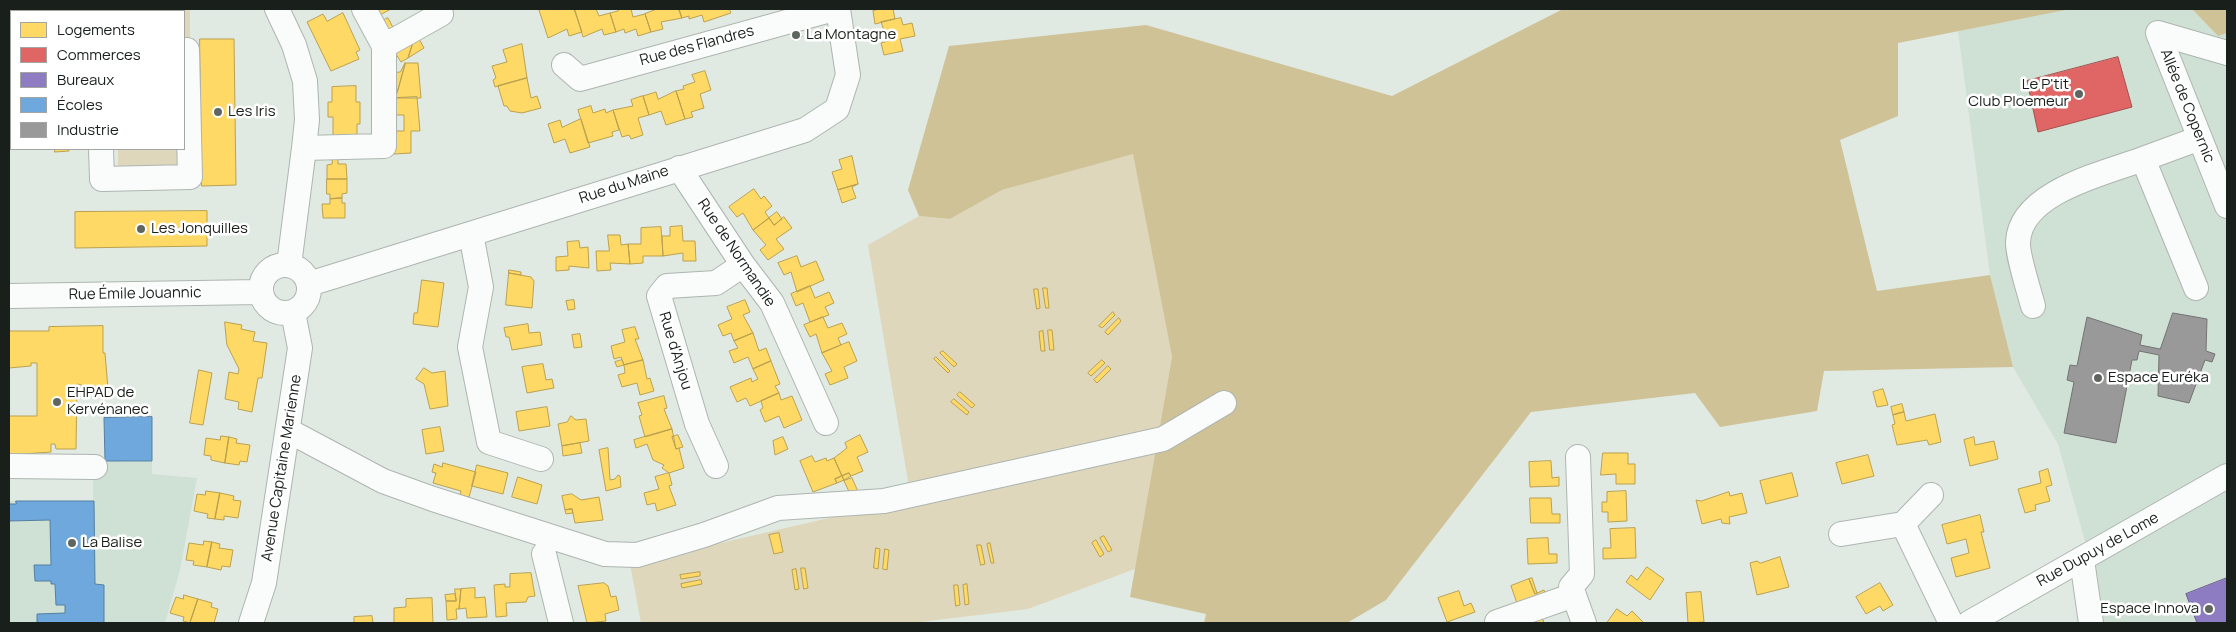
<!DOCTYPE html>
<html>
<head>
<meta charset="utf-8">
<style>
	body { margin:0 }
	#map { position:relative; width:2236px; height:632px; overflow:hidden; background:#e0eae3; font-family:Manrope,sans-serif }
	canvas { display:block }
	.frame { position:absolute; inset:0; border:10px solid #191f1a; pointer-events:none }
	.legend { position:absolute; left:10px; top:10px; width:175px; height:140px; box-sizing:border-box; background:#fff; border:1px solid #a3a5a3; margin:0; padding:6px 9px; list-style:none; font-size:15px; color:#191f1a }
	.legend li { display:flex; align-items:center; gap:10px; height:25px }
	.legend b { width:25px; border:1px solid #a3a5a3 }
</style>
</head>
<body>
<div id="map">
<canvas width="2236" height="632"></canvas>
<div class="frame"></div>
<ul class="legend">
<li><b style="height:14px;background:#ffd966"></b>Logements</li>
<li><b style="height:14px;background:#e06666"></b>Commerces</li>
<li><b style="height:14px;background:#8e7cc3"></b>Bureaux</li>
<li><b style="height:14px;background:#6fa8dc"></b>Écoles</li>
<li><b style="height:14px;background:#999"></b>Industrie</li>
</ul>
</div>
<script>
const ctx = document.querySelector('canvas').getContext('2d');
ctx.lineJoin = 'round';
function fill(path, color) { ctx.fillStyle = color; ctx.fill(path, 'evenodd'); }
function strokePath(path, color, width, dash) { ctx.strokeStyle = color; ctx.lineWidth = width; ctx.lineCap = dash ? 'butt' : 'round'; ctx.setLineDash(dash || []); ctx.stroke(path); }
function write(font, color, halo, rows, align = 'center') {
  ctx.font = font + ' Manrope,sans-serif'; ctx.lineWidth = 5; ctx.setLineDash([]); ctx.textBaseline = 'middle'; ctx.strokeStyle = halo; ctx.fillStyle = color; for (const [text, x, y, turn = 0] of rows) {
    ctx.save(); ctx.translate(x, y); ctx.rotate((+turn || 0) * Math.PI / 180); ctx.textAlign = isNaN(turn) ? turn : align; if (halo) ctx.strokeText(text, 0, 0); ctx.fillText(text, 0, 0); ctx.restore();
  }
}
fill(new Path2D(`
	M2071,9H2192L2218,36L2227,33V623H2103L2098,588L2058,444L2013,367L1990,275L1958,31Z
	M93,461L152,462V474L197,478L180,570L165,623H9V501H93Z`), '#cfe0d4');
fill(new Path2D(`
	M116,9H190V39L184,38V11H116Z
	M118,149H182L184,168L123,171L118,166Z
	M1133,153L1172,357L1135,569L1028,609L912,623H641L630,564L911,499L868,245L919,216L950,219L1002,190Z`), '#ded7bb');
fill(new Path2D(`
	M1563,9H2071L1898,43V116L1840,140L1877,291L1990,275L2013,367L1824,371L1817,411L1720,427L1695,393L1531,412L1386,600L1347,623H1204L1206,614L1130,597L1172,357L1133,154L1002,190L950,219L919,216L908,190L949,46L1146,25L1392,96Z
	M2192,9H2227V33L2218,36Z`), '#d0c297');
const homes = new Path2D(`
	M373,9H391L378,16Z
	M544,9H574L582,32L569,36L567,29L548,38L539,10Z
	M596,9L599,16L610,13L616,32L604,35L602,29L583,37L575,10Z
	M617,9H631L633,17L645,14L651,32L638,36L636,29L625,33L624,29L616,32L610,13L618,11Z
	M657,9H679L682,18L661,22L663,29L651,32L645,14Z
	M679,9H729L731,13L704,22L702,15L689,19V16L682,18Z
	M880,9H893L895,19L875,24L873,11Z
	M343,13L360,50L356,52L359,59L331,71L307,22L323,14L327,21Z
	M388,18L396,33L389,37L380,22Z
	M901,18L903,25L912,23L915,36L900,39L903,51L884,55L881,43L888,41L881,22Z
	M9,20H11V144H9Z
	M799,29L802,37L793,40L791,32Z
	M418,37L424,48L408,58L414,39Z
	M200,39H234L236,185L202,186Z
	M414,39L408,58L401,62L394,51Z
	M522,44L527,78L495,87L493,80L496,78L492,66L507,62L503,50Z
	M405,63L398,90H390L389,73L400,72Z
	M406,63H418L421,98H396Z
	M705,71L711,90L700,94L704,108L691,112L693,117L685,119L676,91L684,89L683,86L695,82L692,75Z
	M527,78L531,98L537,96L541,108L522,113L510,111L507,106H504L498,86Z
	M356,86V102H360V124H357V140H333V117H328V102H332V87Z
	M676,91L685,119L666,125L661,111L649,115L643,96L656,92L658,99Z
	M643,96L649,115L638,118L643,135L631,139L629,135L622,137L613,110L633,106L631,100Z
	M417,97L420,131H411V153L394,154V131H404V115H395L396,98Z
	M591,106L593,113L605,109L606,113L613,110L619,130L612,132L613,136L588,143L578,110Z
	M581,119L590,147L570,153L565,139L554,143L548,124L560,120L562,127Z
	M55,149H69V151L55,152Z
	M332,156H338V164H346L347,179H327V165L332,164Z
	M852,156L858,184L838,190L832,172L842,169L839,160Z
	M327,179H347V193L342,194V198L330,199V194H327Z
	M858,184L852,187L856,198L842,203L838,190Z
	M754,189L761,199L764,196L772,206L765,212L769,218L753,230L743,213L737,217L729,207Z
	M342,198V203H345V218H323L322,204H330V199Z
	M207,211V246L75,248V212Z
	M777,212L782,219L774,225L769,218Z
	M784,217L792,228L776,239L784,249L768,260L760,250L766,245L753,230L769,218L774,225Z
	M682,226L683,241H695L696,261H683V253L663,256L662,236H670V227Z
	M661,227L663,256H643V263L630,264L628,244H641V228Z
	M608,235H620L621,245L628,244L630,264L610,263L611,270L597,271L596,251H609Z
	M579,241L580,248L588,247L589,268L569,266V270L556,271V257L568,256L567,242Z
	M797,256L801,267L816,261L824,280L797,292L791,272L784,275L778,263Z
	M509,270L521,272V275L509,273Z
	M509,273L531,277L534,281L532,308L506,305Z
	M422,280L444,283L438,327L413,324L414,313H417Z
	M810,286L815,298L829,292L834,303L825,307L829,315L810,322L803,303L796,306L791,294Z
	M1043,288H1047L1049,308H1046Z
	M1034,289H1038L1040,308L1037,309Z
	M574,300L575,309L568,310L566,301Z
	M745,300L750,312L743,315L753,333L734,341L731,333L723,336L718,325L732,319L727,307Z
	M1113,312L1115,315L1102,328L1099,326Z
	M823,317L828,328L842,323L847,334L838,338L841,345L822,353L816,334L810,337L804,325Z
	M1119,318L1121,321L1108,335L1105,332Z
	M225,322L242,325L241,329L255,332L253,341L267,343L262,378H258L252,412L238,409L239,402L225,399L229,372L238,374L239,369L227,345Z
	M528,324L529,333L540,332L542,345L512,350L509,337H506L504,328Z
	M103,326V353H105L108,389H90V387L77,384L76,449H56L55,444H51V452L9,455V416H37V363H31V366L9,368V331H49V327Z
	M635,327L639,339H635L643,360L624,365L621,357L614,359L611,346L625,342L622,330Z
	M1048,330H1052L1054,350H1050Z
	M1043,331L1045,351H1041L1039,332Z
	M753,333L759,351L766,348L771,361L753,369L748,357L734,363L729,351L738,348L734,341Z
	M580,334L582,347L574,348L572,335Z
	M849,342L857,361L844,367L848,378L830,385L825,374L832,371L822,353Z
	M943,351L957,364L954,367L940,353Z
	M936,357L950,371L948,373L934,359Z
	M622,360L624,365L617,367L615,362Z
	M643,360L647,379L650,378L654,391L640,395L637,383L622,387L618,375L625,373L624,365Z
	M1102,360L1105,363L1091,376L1088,373Z
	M771,361L780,384L775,386L779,393L750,406L746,398L737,402L730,387L751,378L752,382L758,379L753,369Z
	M543,364L546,380L552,379L554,388L527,393L522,367Z
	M1108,366L1111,369L1097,383L1094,380Z
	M424,368L432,373L445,371L448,406L430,409L424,384L416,379Z
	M199,370L212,373L203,425L190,423Z
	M1883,389L1888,405L1877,407L1873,392Z
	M960,392L975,405L972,408L957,395Z
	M779,393L781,400L792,396L802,420L784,428L779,416L765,422L760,410L763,408L761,401Z
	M664,396L667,408L664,409L672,429L645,437L639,416L642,415L638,403Z
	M954,399L969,412L967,415L951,402Z
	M1902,404L1904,412L1893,415L1891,407Z
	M547,407L550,426L519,431L516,412Z
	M1904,412L1906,421L1935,414L1941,442L1929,445L1927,440L1897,445L1892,425L1895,424L1893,415Z
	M571,416L576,420L586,419L589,441L562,446L558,424L567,422Z
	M440,427L444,451L426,454L422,430Z
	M672,429L676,449L679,448L684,468L669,473L662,468L664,465L653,460L647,444L636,448L634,440Z
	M678,435L683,447L676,449L672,437Z
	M860,435L868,452L857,457L863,471L851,476L849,473L842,476L834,458L847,448L845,443Z
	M221,436L229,437L225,463L211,460V456L204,455L206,438L220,440Z
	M229,437L237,439L236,443L250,445L247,462L240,461L239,465L225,463Z
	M783,437L788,449L775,455L773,441Z
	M1974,437L1975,445L1994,441L1998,459L1970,466L1964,440Z
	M580,443L582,453L563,456L562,446Z
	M608,448L610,480L615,479L618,475L620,476L621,487L606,491L599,450Z
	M1603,453H1628V464H1635V484H1616V474L1601,475Z
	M1868,455L1874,476L1842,484L1836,463Z
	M812,456L815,462L826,458L827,461L834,458L842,476L835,479L837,483L813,492L800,461Z
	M1551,461L1552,478L1559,477V486L1530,487L1529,462Z
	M443,463L476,472L469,497L460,495L461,491L433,483L436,473L432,472L434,464L442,467Z
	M477,465L508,473L503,494L472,486Z
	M2048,469L2052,485L2046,487L2050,501L2035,505L2036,510L2025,513L2018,489L2041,483L2039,472Z
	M669,473L672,485L669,486L676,505L657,511L655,503L647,505L644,493L659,489L655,477Z
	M849,473L851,476L844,480L842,476Z
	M1792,473L1798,496L1766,504L1760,481Z
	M842,476L844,480L837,483L835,479Z
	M518,477L542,485L537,504L512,497Z
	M852,478L861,498L853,500L844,481Z
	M206,491L220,493L215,519L207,518L208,514L194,511L197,494L205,495Z
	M1626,491L1627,521L1608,522V512H1602V502H1607V492Z
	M1729,492L1730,496L1742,493L1747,513L1729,517L1730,524L1722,523L1721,519L1702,524L1696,500L1701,501Z
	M220,493L234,496L233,500L241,501L238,518L224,516V520L215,519Z
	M572,494L581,500L599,497L603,520L575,523L572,509L565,510L562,496Z
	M1530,498H1551L1552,514H1560V523H1531Z
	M572,509L573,513L566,514L565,510Z
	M1980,515L1984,532H1981L1990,568L1956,577L1951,558L1969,553L1966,539L1947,544L1942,525Z
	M1635,528L1636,558L1603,559V548H1611L1610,529Z
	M779,533L783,552L774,554L769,535Z
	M1104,536L1112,550L1108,552L1100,538Z
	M1548,538L1549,554H1557V563L1528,564L1527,539Z
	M1096,540L1104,554L1100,557L1092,543Z
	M204,541L212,542L207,567L193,565L194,561L186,560L189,543L203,545Z
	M212,542L220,544L219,548L233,550L230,567L222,566L221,570L207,567Z
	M990,543L994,563H991L987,544Z
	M977,545H981L985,564L981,565Z
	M876,548L880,549L878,569L874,568Z
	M885,549L889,550L887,570L883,569Z
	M1780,557L1789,587L1757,595L1750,563L1757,561L1760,563Z
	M1647,567L1664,579L1650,600L1626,582L1631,575L1637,580Z
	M801,568H805L808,588L804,589Z
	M796,569L799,589L795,590L792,570Z
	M700,572V576L681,579L680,575Z
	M531,573L535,596L528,597L526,602L506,603L507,616L496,617L494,585L505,584V587H510V574Z
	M1532,578L1537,593L1535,594L1529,579Z
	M1529,579L1535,594L1544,590L1547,599L1519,609L1511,586Z
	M701,580L702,584L682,588L681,584Z
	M604,583L608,586L611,597L616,596L619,610L605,614L606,621L587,623L578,586Z
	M1880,583L1893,605L1883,611L1880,606L1866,614L1856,597Z
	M967,584L969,604L965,605L963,585Z
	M954,585H958L960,605L956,606Z
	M475,588V598L485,597L487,617L467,618L466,608L459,609L461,589Z
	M455,589H461L459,609H456L457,619L447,620L446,601H456Z
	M1459,591L1464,606L1471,603L1475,612L1447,622L1438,598Z
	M1701,592L1704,622L1688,623L1686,593Z
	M455,594L456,601H446L445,595Z
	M184,595L198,599L190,623L183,621L184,617L170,613L176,597L183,599Z
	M432,598L433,623H394V608L406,607V599Z
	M198,599L212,603L211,607L218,609L214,623H190Z
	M1617,609L1627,616L1632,611L1644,623H1607Z
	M1541,614L1544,623H1525Z
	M372,616L373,623H354V617Z`);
fill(homes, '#ffd966');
strokePath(homes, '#baa14f', 1);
const shops = new Path2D(`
	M2118,57L2132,107L2038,132L2027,81Z`);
fill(shops, '#e06666');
strokePath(shops, '#a4514f', 1);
const offices = new Path2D(`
	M2227,578V623H2197L2186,594Z`);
fill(offices, '#8e7cc3');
strokePath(offices, '#6b6090', 1);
const schools = new Path2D(`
	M152,417V461H105L104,418Z
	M16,501H94L95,584L104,585V623H37V614L65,613V605H56L55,584H51V581H35L34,565H51L50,520L9,521V504H16Z`);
fill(schools, '#6fa8dc');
strokePath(schools, '#557fa2', 1);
const industry = new Path2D(`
	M2173,313L2207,319L2206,351L2215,354L2212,362L2205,360L2189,403L2158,396L2159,355L2139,351L2137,360H2132L2116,443L2064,433L2074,382L2067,380L2070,365L2077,366L2087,317L2142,335L2140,345L2160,349Z`);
fill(industry, '#999');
strokePath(industry, '#737473', 1);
const minor = new Path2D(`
	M97,9V11
	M277,9L294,45L305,81L307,120L304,148L289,265
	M2158,33L2227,206
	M2158,33L2227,53
	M384,46L441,14
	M564,65L580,79L834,9
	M304,148L384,146V46L364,9
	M101,149L102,179L190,177L187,50H184
	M679,168L743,265L772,303L826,423
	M471,234L481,287L470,347L489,442L541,459
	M261 289a24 24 0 1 1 48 0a24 24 0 1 1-48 0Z
	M309,284L805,130L837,109L848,75L838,9
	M2196,288L2143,159L2200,138
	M9,296L260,292
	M2033,306C2029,291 2017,254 2018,242C2020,192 2105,173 2143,159
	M289,431L383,481L433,499L605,554L637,555L704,535L778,508L884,501L1163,439L1224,403
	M1578,457L1582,574L1571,587L1584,623
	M9,466L95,467
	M716,466L697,424L659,296L667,286L716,283L743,265
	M1931,495L1903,524L1951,623
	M1841,534L1903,524
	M544,554L561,623
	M2082,560L2091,623
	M1497,622L1574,595
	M251,623L264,583L300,348L293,312
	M1969,623L2227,476`);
strokePath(minor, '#aeb5b0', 26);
strokePath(minor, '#fafcfb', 24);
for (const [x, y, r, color] of [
	[796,35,5,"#5f6660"],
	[2079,94,5,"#5f6660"],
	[218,112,5,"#5f6660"],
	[141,229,5,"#5f6660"],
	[2098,378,5,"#5f6660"],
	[57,402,5,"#5f6660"],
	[72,543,5,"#5f6660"],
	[2209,609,5,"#5f6660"]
]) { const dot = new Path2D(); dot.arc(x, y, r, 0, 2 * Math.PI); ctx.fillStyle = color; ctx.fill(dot); strokePath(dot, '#fff', 2); }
write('15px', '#191f1a', '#fff', [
	["La Montagne",806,35],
	["Le P'tit",2069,85,"right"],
	["Club Ploemeur",2069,102,"right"],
	["Les Iris",228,112],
	["Les Jonquilles",151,229],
	["Espace Euréka",2108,378],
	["EHPAD de",67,393],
	["Kervénanec",67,410],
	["La Balise",82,543],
	["Espace Innova",2199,609,"right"]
], 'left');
write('15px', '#191f1a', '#fff', [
	["Rue des Flandres",697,46,-15],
	["Allée de Copernic",2187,106,68],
	["Rue du Maine",624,185,-18],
	["Rue de Normandie",736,253,56],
	["Rue Émile Jouannic",135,294,-1],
	["Rue d'Anjou",675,351,73],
	["Avenue Capitaine Marienne",282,468,-81],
	["Rue Dupuy de Lome",2098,550,-29]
]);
</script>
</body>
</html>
